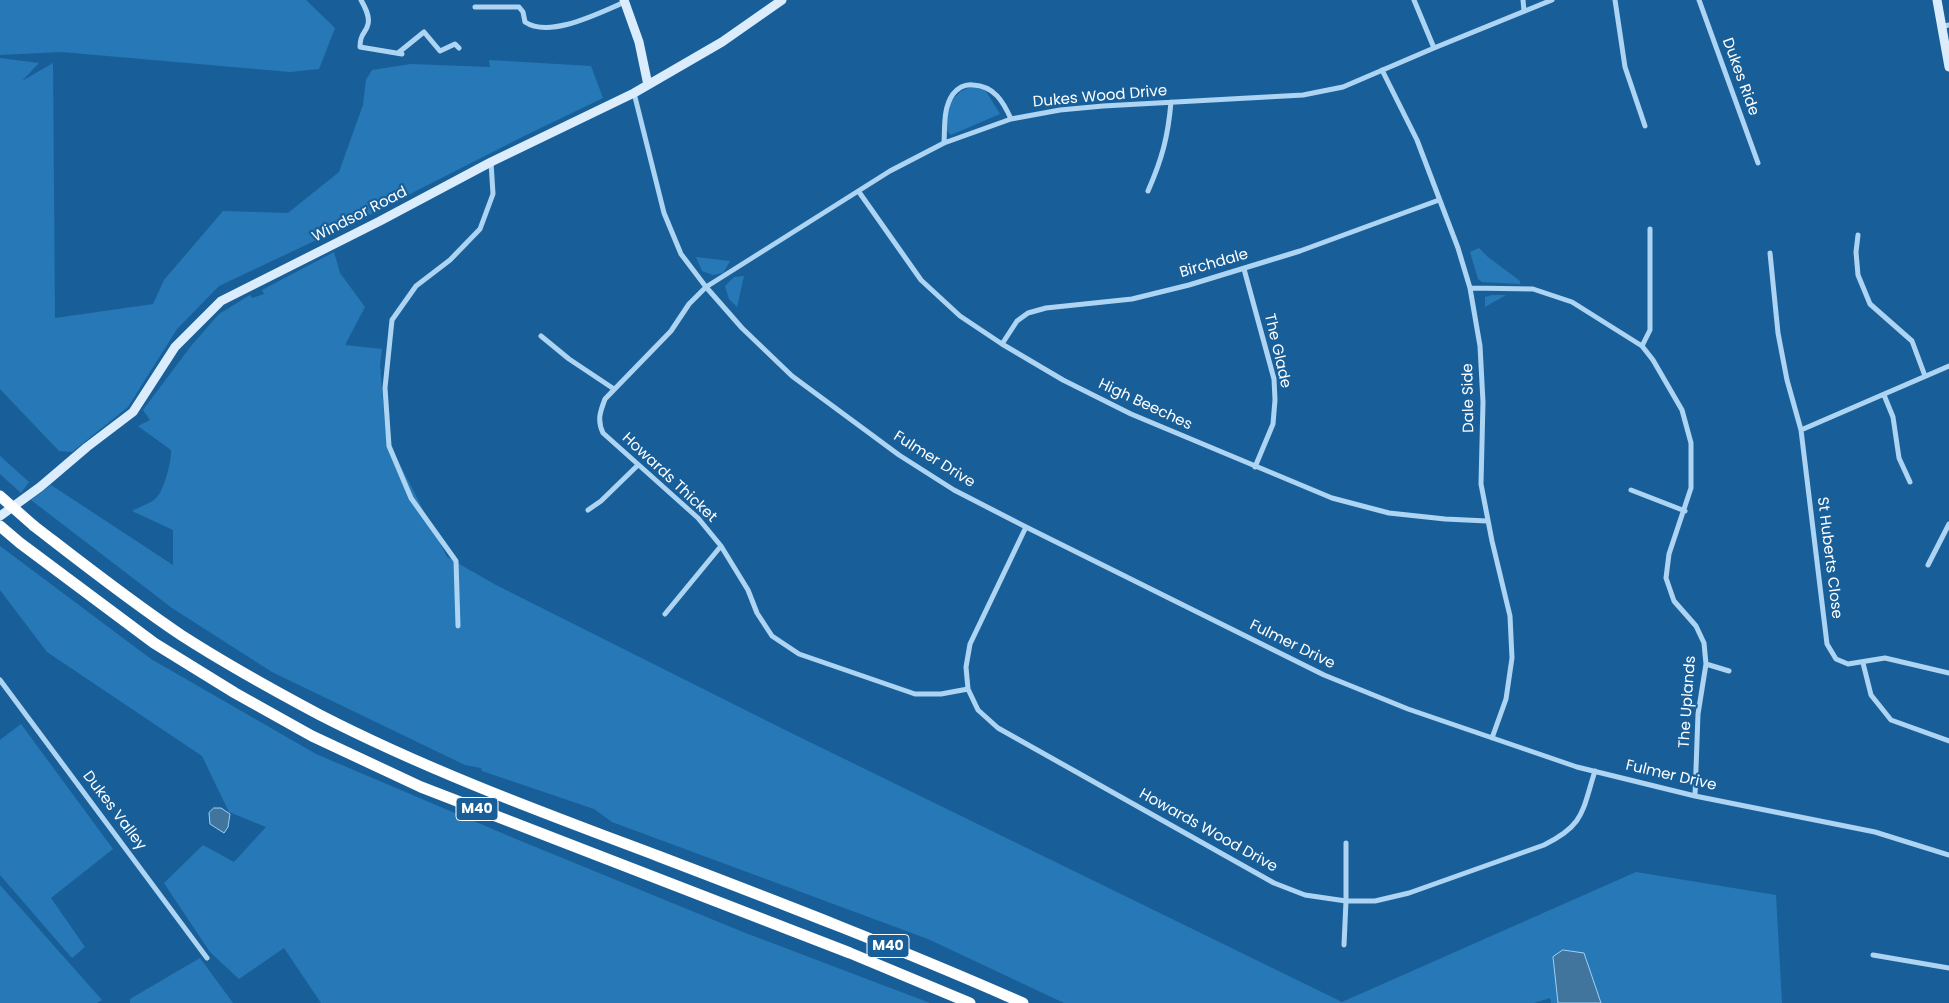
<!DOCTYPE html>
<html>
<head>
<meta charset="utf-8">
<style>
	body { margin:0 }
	canvas { display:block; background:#185f99 }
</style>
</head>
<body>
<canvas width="1949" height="1003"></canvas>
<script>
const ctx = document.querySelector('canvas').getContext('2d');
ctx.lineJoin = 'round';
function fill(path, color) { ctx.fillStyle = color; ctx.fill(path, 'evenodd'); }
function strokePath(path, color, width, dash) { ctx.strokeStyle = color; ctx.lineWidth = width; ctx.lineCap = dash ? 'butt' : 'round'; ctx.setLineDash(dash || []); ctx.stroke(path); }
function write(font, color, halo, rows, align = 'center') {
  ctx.font = font + ' Poppins,sans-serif'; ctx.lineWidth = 4.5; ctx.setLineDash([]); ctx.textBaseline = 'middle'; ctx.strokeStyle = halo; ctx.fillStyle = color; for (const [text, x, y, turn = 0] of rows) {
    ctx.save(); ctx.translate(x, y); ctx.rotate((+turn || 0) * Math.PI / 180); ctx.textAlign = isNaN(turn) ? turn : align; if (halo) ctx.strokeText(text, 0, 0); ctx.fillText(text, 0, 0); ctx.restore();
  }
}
fill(new Path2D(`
	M0,0H306L335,28L319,69L290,72L62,52L0,55Z
	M0,58L39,63L22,81L53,63L55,318L153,304L164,280L223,211L288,213L339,172L363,105L366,80L372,70L411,64L490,67L489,60L591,66L603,98L522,137L361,219L219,286L177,329L128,407L72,452L59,451L0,389Z
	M970,87L984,88L1000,114L951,135L945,129V123L951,101L960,92Z
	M1479,248L1488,257L1520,281V284L1482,282L1478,279L1470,252Z
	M334,252L340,273L365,307L345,345L382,349L380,365L386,437L447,557L496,585L783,729L1342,1002L1636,872L1776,895L1782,1003H1551L1550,998L1534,1003H1064L928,939L612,822L594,809L482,771L481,768L465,765L272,672L172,608L31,500L51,485L173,565V530L132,511C139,507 152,503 157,497C164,490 172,460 171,450L138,426L150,420L143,410L191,346L219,314L250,295L252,298L264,294L262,290Z
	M696,257L730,261L723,273L713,275L702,271Z
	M744,276L737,307L729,299L725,286L734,277Z
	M1492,295H1506L1485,307V297Z
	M0,456L29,482L21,493L0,474Z
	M0,546L151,659L316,754L516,839L743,932L930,1003H321L284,948L239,979L210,952L164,883L203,845L234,862L266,827L229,812L202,756L47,652L0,590Z
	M21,724L113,849L51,898L85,947L72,958L0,875V740Z
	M0,885L102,1000L97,1003H0Z
	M200,958L233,1003H130V999Z`), '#2778b6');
const water = new Path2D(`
	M214,808H221L230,814L228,827L224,833L210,824L209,813Z
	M1563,950L1584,953L1601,1003H1558L1553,957Z`);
fill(water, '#42759e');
strokePath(water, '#9fd0f4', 1);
strokePath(new Path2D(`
	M361,0C365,7 370,16 368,24C366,34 360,32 360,47L402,54
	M1414,0L1434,48
	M1523,0L1524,11
	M1615,0L1625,67L1645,126
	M1699,0L1758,163
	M475,7H519L523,12L525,22C550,39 601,12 625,2
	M1941,27L1949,25
	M398,53L424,32L440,51L455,44L459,48
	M1382,70L1417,140L1458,248L1470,288L1480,346L1483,402L1481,484L1492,541L1510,616L1512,658L1506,699L1492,738
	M634,93L664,213L681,254L706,287L742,328L792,376L899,455L954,490L1026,527L1324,675L1408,709L1577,767L1695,796L1875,832L1949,855
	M944,143C945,127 943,108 953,94C958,88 965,84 973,85C994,86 1003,101 1011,119
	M1148,191C1162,159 1168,137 1171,102
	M859,192L921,280L960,316L1002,344L1063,380L1131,414L1332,498L1389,513L1445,519L1487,521
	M1858,235L1856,252L1858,275L1870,304L1912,341L1925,376
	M1770,253L1778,333L1787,380L1801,430L1827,644L1836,659L1848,664L1885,658L1949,673
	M1244,269L1274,379L1275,400L1273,424L1255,467
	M1470,288L1533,289L1572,302L1642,346L1653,360L1682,410L1691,443V488L1669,554L1666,578L1674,601L1696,626L1704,643L1706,664L1698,714L1695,796
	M541,336L569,359L614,389
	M1002,344L1017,321L1028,313L1046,308L1132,299L1189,285L1300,251L1439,200
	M1642,346L1650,330V229
	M1884,395L1893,417L1899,458L1910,482
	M1801,430L1949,366
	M1631,490L1685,511
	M588,510L601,501L638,465
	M1026,527L970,644L966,667L968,689L978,710L998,728L1274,883L1305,895L1346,901H1375L1409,893L1544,845C1585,825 1582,811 1595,771
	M1928,565L1949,524
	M665,614L721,546
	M458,626L456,561L411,498L389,446L385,388L392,320L416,286L450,260L480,229L493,194L491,162
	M1863,663L1871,695L1891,720L1949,741
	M1706,664L1729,671
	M0,680L207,958
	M968,689L941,694H915L799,654L772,636L757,613L748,590L721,546L698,518L603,433C597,420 600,412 605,399L671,331L689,304L706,287L890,171L944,143L1011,119L1060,110L1103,106L1303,95L1343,87L1434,48L1552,0
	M1344,945L1346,901V843
	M1873,955L1949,968`), '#add4f2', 5);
strokePath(new Path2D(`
	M624,0L639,42L648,85
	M1937,0L1949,67
	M0,516L40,487L87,447L133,412L175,347L221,301L380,221L491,162L634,93L722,42L782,0`), '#dbedfc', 9);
strokePath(new Path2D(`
	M0,526L20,543L154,643L235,693L312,736L421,787L850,953L970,1003
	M34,526C82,563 130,601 181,635C226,664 273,690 320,715C429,771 544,813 658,856C781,903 903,950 1023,1003`), '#fff', 11);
strokePath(new Path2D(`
	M0,496L34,526`), '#fff', 11);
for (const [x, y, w] of [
	[477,809,42],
	[888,946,42]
]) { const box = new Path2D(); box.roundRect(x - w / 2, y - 11.5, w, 23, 4); ctx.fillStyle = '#185f99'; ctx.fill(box); strokePath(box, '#fff', 1); }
write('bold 14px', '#fff', null, [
	["M40",477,809],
	["M40",888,946]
]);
write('15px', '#fff', '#185f99', [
	["Dukes Ride",1740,77,70],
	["Dukes Wood Drive",1100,97,-5],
	["Windsor Road",360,215,-27],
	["Birchdale",1214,264,-16],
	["The Glade",1277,351,77],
	["Dale Side",1469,398,-91],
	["High Beeches",1145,405,25],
	["Fulmer Drive",934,460,32],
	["Howards Thicket",669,478,43],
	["St Huberts Close",1829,558,83],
	["Fulmer Drive",1292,645,26],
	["The Uplands",1688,702,-86],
	["Fulmer Drive",1671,776,13],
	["Dukes Valley",114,811,53],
	["Howards Wood Drive",1208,831,29]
]);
</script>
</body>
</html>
